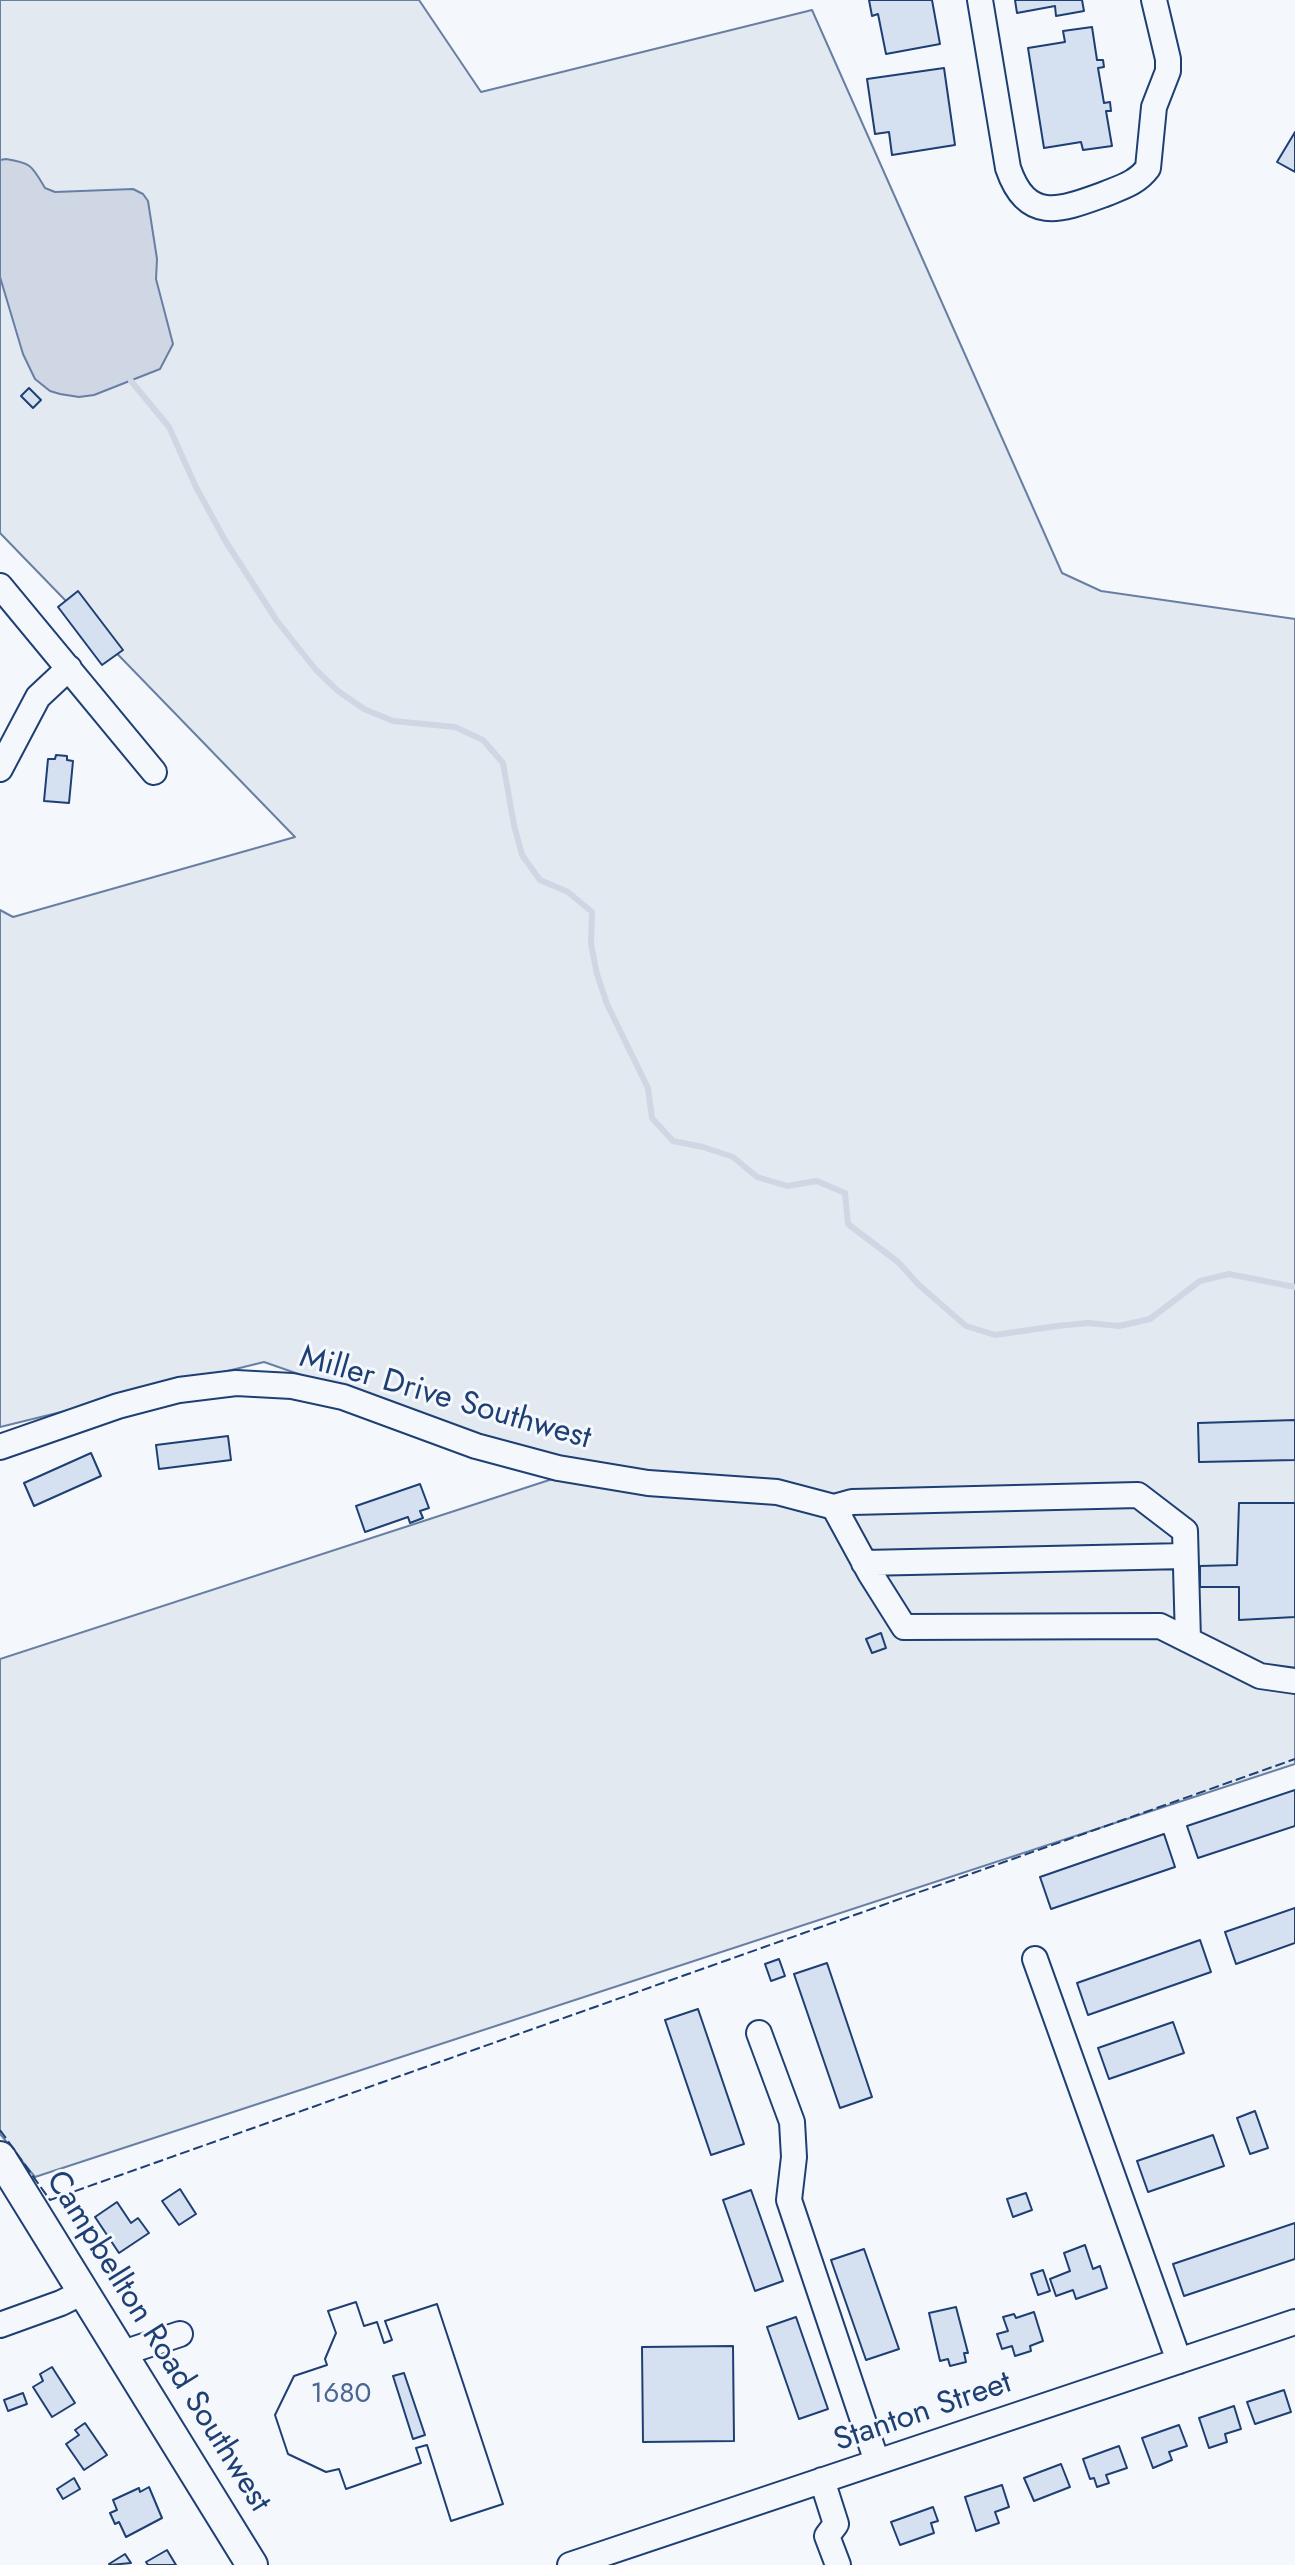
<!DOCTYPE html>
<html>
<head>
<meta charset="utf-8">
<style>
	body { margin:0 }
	canvas { display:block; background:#f4f7fb }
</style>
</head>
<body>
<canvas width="1295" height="2565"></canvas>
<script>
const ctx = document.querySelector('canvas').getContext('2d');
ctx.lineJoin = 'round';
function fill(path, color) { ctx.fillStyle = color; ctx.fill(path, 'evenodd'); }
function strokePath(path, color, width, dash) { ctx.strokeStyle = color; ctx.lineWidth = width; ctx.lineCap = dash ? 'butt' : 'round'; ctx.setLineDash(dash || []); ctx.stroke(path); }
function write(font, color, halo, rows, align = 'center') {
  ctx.font = font + ' Jost,sans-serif'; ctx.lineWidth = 6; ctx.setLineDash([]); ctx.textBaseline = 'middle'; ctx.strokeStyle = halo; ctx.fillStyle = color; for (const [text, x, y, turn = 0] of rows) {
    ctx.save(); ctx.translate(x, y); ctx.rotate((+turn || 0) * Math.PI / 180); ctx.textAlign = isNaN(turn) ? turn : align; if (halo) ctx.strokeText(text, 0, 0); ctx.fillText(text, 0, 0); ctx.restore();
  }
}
const green = new Path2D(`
	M0,0H419L481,92L812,10L1062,573L1101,591L1295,619V1764L35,2177L0,2134V1659L577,1471L264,1362L0,1427V910L13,917L295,837L0,533Z`);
fill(green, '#e3e9f0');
strokePath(green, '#687fa3', 2);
const water = new Path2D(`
	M6,159C32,163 32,166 45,188L55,192L133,189L143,194L148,201L157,259L156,279L173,344L160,369L94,395L79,397L60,394L50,391L35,379L23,354L0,277V160Z`);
fill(water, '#cfd7e4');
strokePath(water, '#687fa3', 2);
strokePath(new Path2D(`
	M131,381L169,427L196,487L226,542L277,621L316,670L338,691L364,709L393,721L455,727L483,740L503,763L514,825L522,855L540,880L568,892L592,912L591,944L597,974L607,1004L648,1088L652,1118L673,1141L703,1147L733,1157L757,1177L787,1186L817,1181L845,1193L848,1224L898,1262L919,1285L966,1326L995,1335L1057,1326L1088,1323L1119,1326L1150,1319L1200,1281L1229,1274L1295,1287`), '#cfd7e4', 6);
const building = new Path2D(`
	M869,0H932L940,44L886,54L878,14L872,16Z
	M1015,0H1082L1084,11L1056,16L1055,6L1017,13Z
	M1092,27L1097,60H1103L1104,67L1098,68L1104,103L1110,102L1111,111H1106L1112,146L1083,150L1081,142L1044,148L1028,48L1065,42L1063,31Z
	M944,68L955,145L892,155L889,132L875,134L867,79Z
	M1295,132V172L1277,162Z
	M29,388L41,400L33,408L21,396Z
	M78,591L123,650L102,665L58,607Z
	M56,755L67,756V760L73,761L69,803L44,801L48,759H55Z
	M1295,1420V1460L1199,1462L1198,1423Z
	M228,1436L231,1460L159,1469L156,1445Z
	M91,1453L101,1476L34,1506L24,1483Z
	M420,1484L429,1508L420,1511L423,1518L410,1523L408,1517L365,1532L356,1506Z
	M1239,1503H1295V1617L1239,1620V1587H1200V1566L1237,1565Z
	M881,1633L886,1648L872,1653L866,1639Z
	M1295,1790V1826L1198,1858L1187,1826Z
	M1164,1834L1175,1867L1051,1909L1040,1877Z
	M1295,1908V1943L1236,1964L1225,1932Z
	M1200,1940L1211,1972L1088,2015L1077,1983Z
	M779,1959L785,1976L771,1981L765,1964Z
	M827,1963L872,2097L840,2108L794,1974Z
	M698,2009L744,2144L711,2155L665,2020Z
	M1173,2022L1184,2053L1109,2079L1098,2048Z
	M1255,2111L1268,2148L1250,2154L1237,2118Z
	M1213,2135L1224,2166L1148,2192L1137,2161Z
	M180,2189L196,2214L179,2225L162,2201Z
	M751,2190L783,2281L755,2291L723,2200Z
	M1026,2193L1032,2210L1013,2217L1007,2199Z
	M117,2202L131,2223L138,2218L149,2233L119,2253L95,2217Z
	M1295,2223V2259L1184,2296L1173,2264Z
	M1085,2245L1093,2269L1100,2266L1107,2288L1076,2299L1073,2290L1056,2296L1050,2279L1070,2271L1064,2253Z
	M864,2249L899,2349L866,2360L831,2260Z
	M1043,2270L1050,2291L1038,2295L1031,2274Z
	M356,2302L364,2326L377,2322L384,2343L392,2340L385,2321L437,2304L503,2504L451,2521L427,2445L416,2448L421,2463L346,2489L339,2469L326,2472L288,2454L275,2415L294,2376L327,2365L325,2359L336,2333L328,2311ZM404,2373L425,2435L413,2439L393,2376Z
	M356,2302L364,2326L377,2322L384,2343L392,2340L385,2321L437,2304L503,2504L451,2521L427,2445L416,2448L421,2463L346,2489L339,2469L326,2472L288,2454L275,2415L294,2376L327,2365L325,2359L336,2333L328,2311Z
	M956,2307L968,2353H964L966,2362L950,2366L948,2359L940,2361L929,2313Z
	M1034,2312L1043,2341L1030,2346L1031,2351L1015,2356L1012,2346L1002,2349L997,2334L1008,2331L1003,2317L1014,2314L1016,2318Z
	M796,2317L828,2409L799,2419L767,2327Z
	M733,2346L734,2441L643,2442L642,2347Z
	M52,2367L75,2403L52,2417L33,2387L43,2381L40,2374Z
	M1284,2390L1291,2412L1255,2424L1247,2402Z
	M23,2393L27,2404L8,2411L4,2400Z
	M1234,2406L1241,2429L1225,2434L1227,2442L1209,2448L1199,2418Z
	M85,2423L107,2455L84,2470L66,2444L79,2435L75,2430Z
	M1179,2425L1187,2446L1169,2452L1172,2460L1153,2468L1142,2438Z
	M1119,2446L1127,2468L1106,2475L1109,2483L1097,2487L1094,2478L1090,2479L1083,2459Z
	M1061,2464L1070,2487L1034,2501L1024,2478Z
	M74,2478L80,2489L63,2499L57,2489Z
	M1002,2485L1009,2507L995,2512L999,2523L976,2531L965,2497Z
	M149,2487L162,2518L126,2537L119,2522L115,2524L110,2513L117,2510L113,2500L139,2488L140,2492Z
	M933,2507L938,2521L931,2523L934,2533L900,2545L891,2522Z
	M167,2550L176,2565H148L146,2562Z
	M125,2554L131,2563L110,2565L109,2564Z`);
fill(building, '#d5e0f0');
strokePath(building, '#1d3f73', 2);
const minor = new Path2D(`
	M980,0L1008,168C1027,224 1061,210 1105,194C1122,187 1137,183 1148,168L1154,107L1168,71V59L1154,0
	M0,586L154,772
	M0,769L38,697L69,668
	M0,1447L118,1406L179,1390L236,1383L292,1386L343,1397L476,1446L558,1468L648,1483L777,1492L834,1507L870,1573L904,1627L1160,1626L1260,1676L1295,1681
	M834,1507L852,1502L1138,1495L1185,1531L1188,1640
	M864,1563L1185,1556
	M1035,1959L1179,2361
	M759,2033L792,2122L794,2157L789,2200L877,2462
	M0,2325L61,2303L85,2291
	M123,2353L180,2334
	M822,2480L836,2524L827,2536L838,2565
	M570,2565L1295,2322`);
const major = new Path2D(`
	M0,2157L252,2565`);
strokePath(minor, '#1d3f73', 28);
strokePath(major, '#1d3f73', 34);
strokePath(minor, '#f4f7fb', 24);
strokePath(major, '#f4f7fb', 30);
strokePath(new Path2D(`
	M0,2130L50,2200L1295,1759`), '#1d3f73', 2, [10, 4]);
write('28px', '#4b6792', null, [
	["1680",341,2395]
]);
write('32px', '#1d3f73', '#f4f7fb', [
	["Miller Drive Southwest",445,1399,16],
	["Campbellton Road Southwest",157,2342,58],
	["Stanton Street",923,2413,-19]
]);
</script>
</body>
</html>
